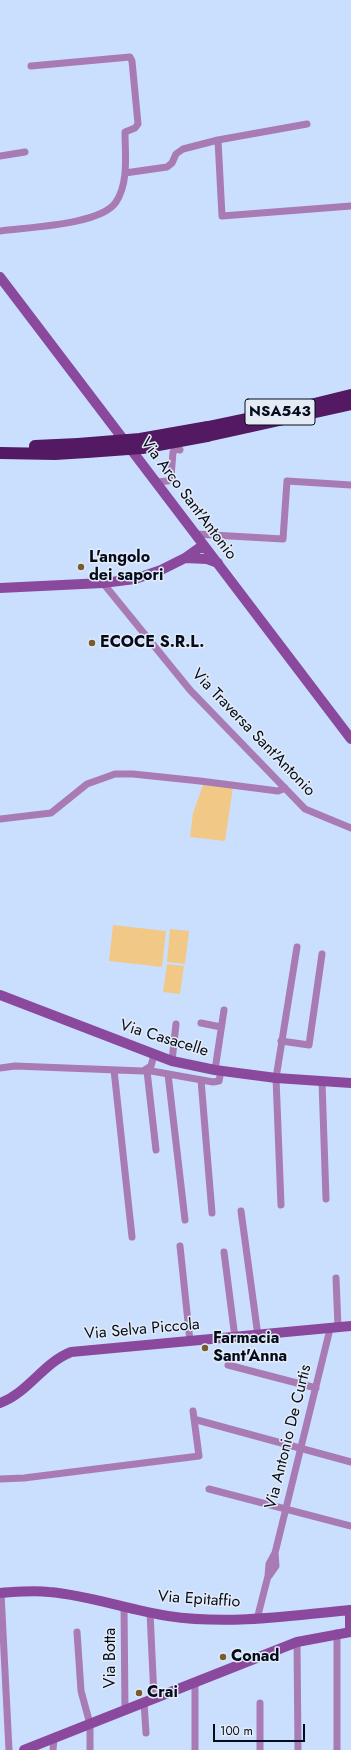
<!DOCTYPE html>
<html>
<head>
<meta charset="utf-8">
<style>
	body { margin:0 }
	#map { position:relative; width:351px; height:1750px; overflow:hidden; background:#cadffe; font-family:Jost,sans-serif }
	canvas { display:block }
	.scale { position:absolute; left:213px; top:1724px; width:92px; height:18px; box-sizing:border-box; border:2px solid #030c1d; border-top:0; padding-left:5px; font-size:12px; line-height:14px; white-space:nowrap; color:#030c1d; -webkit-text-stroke:3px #e4ebf5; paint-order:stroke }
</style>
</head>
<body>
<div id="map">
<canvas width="351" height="1750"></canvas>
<div class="scale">100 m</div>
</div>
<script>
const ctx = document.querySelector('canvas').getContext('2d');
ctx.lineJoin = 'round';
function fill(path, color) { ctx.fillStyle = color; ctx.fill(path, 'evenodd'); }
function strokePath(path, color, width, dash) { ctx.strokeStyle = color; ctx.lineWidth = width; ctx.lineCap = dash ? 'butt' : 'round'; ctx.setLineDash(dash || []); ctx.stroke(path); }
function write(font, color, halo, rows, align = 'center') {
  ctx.font = font + ' Jost,sans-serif'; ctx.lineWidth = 3; ctx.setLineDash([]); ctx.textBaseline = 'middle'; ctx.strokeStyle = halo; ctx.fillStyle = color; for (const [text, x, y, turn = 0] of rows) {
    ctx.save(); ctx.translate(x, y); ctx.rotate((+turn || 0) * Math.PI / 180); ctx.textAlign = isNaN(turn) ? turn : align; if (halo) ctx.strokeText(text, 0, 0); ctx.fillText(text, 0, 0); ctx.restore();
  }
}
fill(new Path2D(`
	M203,785L233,787L225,841L190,837L193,813Z
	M113,925L166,931L162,967L109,961Z
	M170,929L189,931L185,964L167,962Z
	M167,964L184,966L180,994L163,992Z`), '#f2c887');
strokePath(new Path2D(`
	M218,140L222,216L351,206
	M0,156L25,152
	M125,173L167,167L172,163L176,154L183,149L218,140L307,124
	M0,231C28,227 101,225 116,202C129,182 125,154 125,132L135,128L138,124L132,61L130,57L31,66
	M156,482L168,481L171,477L173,452L176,449L180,450
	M195,534L283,539L287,481L351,485
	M103,583L190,690L305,809L351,828
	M0,819L51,813L87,784L115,774H133L200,781L278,791L285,788
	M201,1023L221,1027
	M281,1041L309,1045L322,954
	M172,1061L176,1024
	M0,1068L15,1066L143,1071L151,1066L154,1055
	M114,1070L132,1237
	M146,1070L213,1082L219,1081L221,1071
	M215,1070L224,1010
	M147,1071L156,1150
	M168,1074L185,1220
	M201,1080L212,1213
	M322,1082L326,1199
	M281,1205L276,1078L297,947
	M241,1211L258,1336
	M180,1246L190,1341
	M224,1252L235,1338
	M336,1278L338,1327
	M228,1365L316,1388
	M197,1420L351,1462
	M0,1479L24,1478L199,1456L193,1411
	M209,1489L351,1526
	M269,1576L276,1566L275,1553
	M1,1593L9,1750
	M124,1606L125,1710
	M150,1612L154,1698
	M257,1619L268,1576L269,1564L275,1553L330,1329
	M77,1632L81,1691L90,1724V1750
	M297,1642L298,1750
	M144,1702L146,1733
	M260,1703V1750
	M53,1750L54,1739
	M195,1750V1682
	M337,1750V1633`), '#a87bb5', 7);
strokePath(new Path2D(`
	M0,277L351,739
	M185,558L207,559L218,563
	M0,588L103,583L135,579L161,570L185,558L199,548H206
	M0,995L172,1061L215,1070L276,1078L351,1083
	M0,1403C28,1393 43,1363 71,1352L351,1326
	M0,1593C16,1592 33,1590 49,1592C89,1595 128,1610 168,1616C228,1625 290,1616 350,1610V1632
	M24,1750L297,1642L351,1632`), '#8b499e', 10);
strokePath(new Path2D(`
	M290,410L351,395
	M208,427L270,414
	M207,436L351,404
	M35,446L78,444
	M0,453L55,454L87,452`), '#531a63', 12);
strokePath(new Path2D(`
	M78,444L140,439L208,427
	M87,452L142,448L207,436`), '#531a63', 12);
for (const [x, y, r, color] of [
	[81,567,4,"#785c2f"],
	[92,643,4,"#785c2f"],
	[205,1348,4,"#785c2f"],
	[223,1657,4,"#785c2f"],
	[139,1693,4,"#785c2f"]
]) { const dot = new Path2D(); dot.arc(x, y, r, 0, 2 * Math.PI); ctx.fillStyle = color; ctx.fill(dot); strokePath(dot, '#e4ebf5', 1.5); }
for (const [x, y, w] of [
	[280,412,70]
]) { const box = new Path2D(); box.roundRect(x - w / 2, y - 13, w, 26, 3); ctx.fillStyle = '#e4ebf5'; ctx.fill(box); strokePath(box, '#030c1d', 1); }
write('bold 15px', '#030c1d', null, [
	["NSA543",280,412]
]);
write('16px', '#030c1d', '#e4ebf5', [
	["Via Arco Sant'Antonio",188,499,53],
	["Via Traversa Sant'Antonio",253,733,46],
	["Via Casacelle",164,1039,17],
	["Via Selva Piccola",142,1330,-5],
	["Via Antonio De Curtis",289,1437,-76],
	["Via Epitaffio",199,1600,4],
	["Via Botta",111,1658,-90]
]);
write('bold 16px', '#030c1d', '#e4ebf5', [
	["L'angolo",89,558],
	["dei sapori",89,576],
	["ECOCE S.R.L.",100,643],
	["Farmacia",213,1339],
	["Sant'Anna",213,1357],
	["Conad",231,1657],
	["Crai",147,1693]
], 'left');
</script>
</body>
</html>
